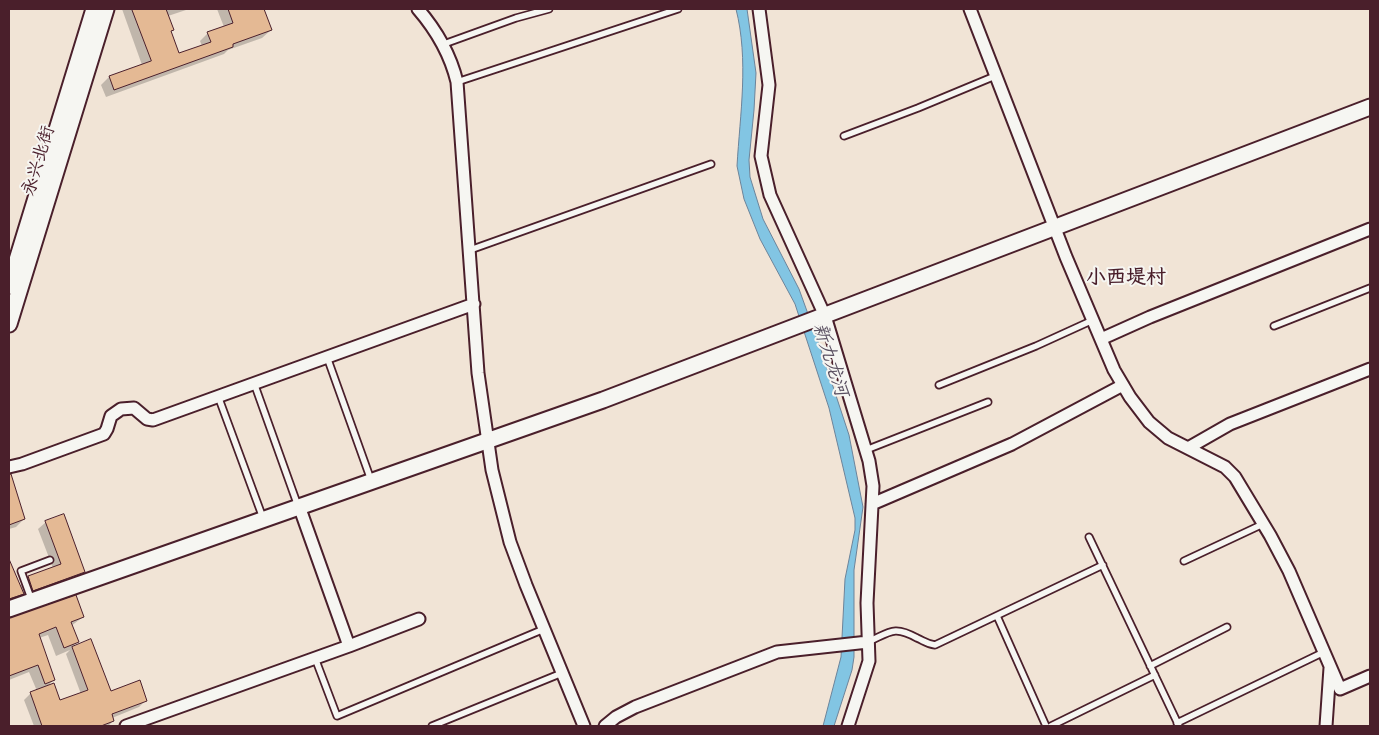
<!DOCTYPE html>
<html>
<head>
<meta charset="utf-8">
<style>
	body { margin:0 }
	#map { position:relative; width:1379px; height:735px; overflow:hidden; background:#f1e4d6; font-family:Itim,sans-serif }
	canvas { display:block }
	.frame { position:absolute; inset:0; border:10px solid #4a1f2b; pointer-events:none }
</style>
</head>
<body>
<div id="map">
<canvas width="1379" height="735"></canvas>
<div class="frame"></div>
</div>
<script>
const ctx = document.querySelector('canvas').getContext('2d');
ctx.lineJoin = 'round';
function fill(path, color) { ctx.fillStyle = color; ctx.fill(path, 'evenodd'); }
function strokePath(path, color, width, dash) { ctx.strokeStyle = color; ctx.lineWidth = width; ctx.lineCap = dash ? 'butt' : 'round'; ctx.setLineDash(dash || []); ctx.stroke(path); }
function write(font, color, halo, rows, align = 'center') {
  ctx.font = font + ' Itim,"LXGW WenKai TC",sans-serif'; ctx.lineWidth = 4; ctx.setLineDash([]); ctx.textBaseline = 'middle'; ctx.strokeStyle = halo; ctx.fillStyle = color; for (const [text, x, y, turn = 0] of rows) {
    ctx.save(); ctx.translate(x, y); ctx.rotate((+turn || 0) * Math.PI / 180); ctx.textAlign = isNaN(turn) ? turn : align; if (halo) ctx.strokeText(text, 0, 0); ctx.fillText(text, 0, 0); ctx.restore();
  }
}
const water = new Path2D(`
	M736,9H747L756,73L754,110L749,160L750,177L763,219L799,289L821,350L849,435L863,507L854,570V657L852,670L834,726H823L841,657L845,579L855,530V518L829,408L795,304L760,239L744,199L737,166C740,114 749,60 736,9Z`);
fill(water, '#82c5e3');
strokePath(water, '#6c8399', 1);
fill(new Path2D(`
	M122,9H189L168,16L173,30L170,32L178,55L202,46L200,41L208,33L224,27L217,9H263L271,30L262,38L228,50L224,54L106,97L101,85L109,77L142,65Z
	M9,475H10L24,519L16,527L9,529Z
	M46,522L84,572L77,579L26,597L24,592L18,598L9,602V560L17,582L20,586L29,578L53,568L38,529Z
	M83,617L71,626L77,642L71,648L91,641L110,693L146,700L139,707L112,718L113,721L108,726H34L24,700L30,694L37,691L29,672L9,680V619ZM48,635L56,656L70,650L66,654L81,694L59,702L46,688L54,679L39,638Z`), '#0003');
const building = new Path2D(`
	M132,9H166L174,30L171,31L179,53L211,42L207,32L233,23L228,9H264L272,30L233,44V47L114,90L109,76L151,61Z
	M9,474H11L25,519L9,525Z
	M64,514L85,572L33,591L28,576L61,564L45,521Z
	M9,559L24,594L9,599Z
	M76,595L84,617L71,622L79,642L64,648L56,627L39,634L55,680L45,684L38,665L9,676V618Z
	M91,639L111,691L140,680L147,701L112,714L114,721L101,726H42L30,692L54,683L60,700L88,690L72,647Z`);
fill(building, '#e4b994');
strokePath(building, '#4a1f2b', 1);
const lane = new Path2D(`
	M444,44L516,18L549,9
	M457,82L678,9
	M844,136L918,108L995,76
	M470,250L711,164
	M1274,326L1370,288
	M327,357L371,480
	M254,383L298,506
	M939,385L1036,346L1093,320
	M218,396L263,518
	M866,450L988,402
	M1089,537L1179,726
	M1184,561L1263,524
	M32,601L21,571L50,560
	M997,616L1046,726
	M868,642C890,632 894,625 917,638C924,641 927,644 935,645L1103,565
	M315,658L337,716L544,629
	M1150,666L1227,627
	M1177,723L1324,652
	M432,726L562,673
	M1051,726L1155,675`);
const street = new Path2D(`
	M418,9C437,31 450,53 457,82L478,373L492,470L510,542L526,585L584,726
	M759,9L769,85L761,156L770,195L825,316L869,461L873,486L867,603L869,661L848,726
	M970,9L1066,257L1114,370L1130,397L1149,422L1168,438L1225,467L1235,477L1270,535L1289,571L1340,689L1370,676
	M1101,339L1150,317L1370,229
	M1188,448L1230,424L1370,369
	M9,467L22,464L104,434L107,429L111,416L121,409L134,408L147,419L153,420L474,304
	M872,504L1012,444L1123,385
	M299,506L349,646
	M126,726L349,646L419,619
	M605,726L616,717L635,707L777,652L868,642
	M1326,726L1330,668`);
const secondary = new Path2D(`
	M9,286L94,9
	M9,324L106,9
	M9,609L603,400L1370,107`);
strokePath(lane, '#4a1f2b', 9);
strokePath(street, '#4a1f2b', 15);
strokePath(secondary, '#4a1f2b', 19);
strokePath(lane, '#f6f6f2', 5.5);
strokePath(street, '#f6f6f2', 11);
strokePath(secondary, '#f6f6f2', 15);
write('18px', '#4a1f2b', '#f6f6f2', [
	["永兴北街",39,161,-73]
]);
write('italic 19px', '#5b5162', '#f6f6f2', [
	["新九龙河",830,360,72]
]);
write('bold 20px', '#4a1f2b', '#f6f6f2', [
	["小西堤村",1126,278]
]);
</script>
</body>
</html>
